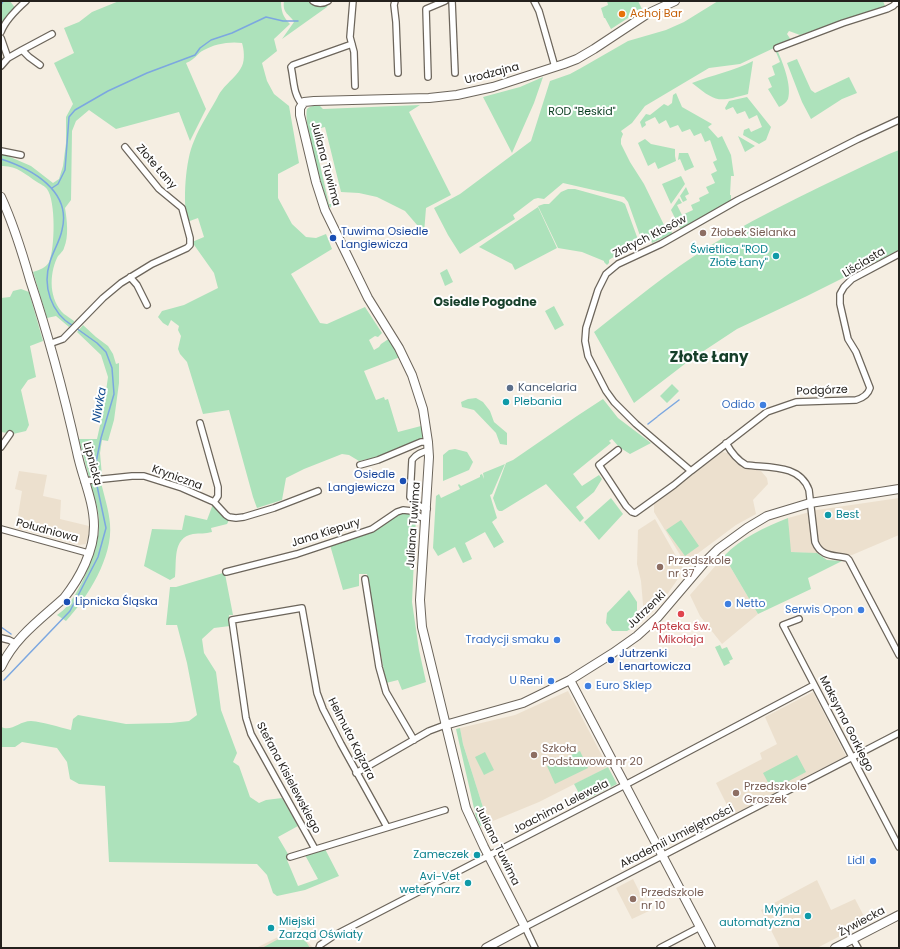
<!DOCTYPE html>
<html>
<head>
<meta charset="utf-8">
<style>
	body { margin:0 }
	#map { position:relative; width:900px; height:949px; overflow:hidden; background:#f5eee2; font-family:Poppins,sans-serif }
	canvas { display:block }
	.frame { position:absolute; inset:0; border:2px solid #24211d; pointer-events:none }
</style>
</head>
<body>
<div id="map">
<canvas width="900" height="949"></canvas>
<div class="frame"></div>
</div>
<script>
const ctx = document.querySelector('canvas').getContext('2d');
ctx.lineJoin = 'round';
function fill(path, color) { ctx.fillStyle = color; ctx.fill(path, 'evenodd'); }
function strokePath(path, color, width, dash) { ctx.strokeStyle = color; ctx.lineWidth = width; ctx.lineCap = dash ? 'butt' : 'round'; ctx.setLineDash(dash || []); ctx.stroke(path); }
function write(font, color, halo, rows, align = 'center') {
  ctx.font = font + ' Poppins,sans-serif'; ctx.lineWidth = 4; ctx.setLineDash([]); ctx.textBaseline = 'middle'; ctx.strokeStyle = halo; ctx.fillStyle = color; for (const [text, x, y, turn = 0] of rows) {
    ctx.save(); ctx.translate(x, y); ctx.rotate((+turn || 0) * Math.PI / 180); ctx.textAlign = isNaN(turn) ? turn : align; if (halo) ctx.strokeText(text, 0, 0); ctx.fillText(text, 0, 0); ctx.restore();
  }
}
fill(new Path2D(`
	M722,452L728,453L735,462L742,467L761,471L767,478L768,484L753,500L756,514L736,525L685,563L654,512V504Z
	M19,471L47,475L43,496L61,500L60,519L89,526V533L86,544L79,545L16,528L22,491L15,489Z
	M899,498V535L852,555L790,552L788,518L817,510Z
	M655,519L684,570L664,599L647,618L644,616L641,581L637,564L638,530Z
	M724,556L758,614L722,644L700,616L690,595Z
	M568,691L608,767L539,802L488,823L463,744L460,728L515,715Z
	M813,692L846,756L732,815L716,783L762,759L760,753L777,744L765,717Z
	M633,879L649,911L632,919L616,888Z
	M817,880L831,910L855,899L867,922L817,948H780L761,910Z
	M296,928L313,948H256Z`), '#ece0ce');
fill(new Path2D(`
	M1,1H10L16,9L1,28Z
	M119,1H281C281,11 283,17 290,24L274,39L277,51L262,63L267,81L274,94L289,106L299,163L278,174V198L292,224L306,237L316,238L326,234L332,249L291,274L320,323L327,324L365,307L382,333L378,337L375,336L369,340L374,350L379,347L381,344L390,338L400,357L364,371L376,400L384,397L385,400L388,399L398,432L421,426L423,439L381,456L359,461L349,455L342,454L304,469L286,478L282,500L257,508L253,497L229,410L203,414L187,362L180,354L178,349L181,336L178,330L179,326L171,320L168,326L163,323L158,317L162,311L184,305L218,288L214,273L192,242L204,237L198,218L187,222C183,201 185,161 194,141C200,126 208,114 216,100C218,97 219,93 222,90C228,82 238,75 242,66C245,60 244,49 242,43C230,41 214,44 204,50C197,53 196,59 186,63L206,109L190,141L179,112L116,129L89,110L76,121L72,131L71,200L65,208C67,220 69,237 64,248C63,252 59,254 57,258C49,275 49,300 64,314C67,316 70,318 74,321V322L69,327L56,316L47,318L33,272C39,270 46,268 49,262C55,249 56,201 47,189C45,186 40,184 37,182C25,174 16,165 1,166V153L31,166L53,183L59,179L63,166L66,143V117L73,104L54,63L74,53L64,28L79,22L92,12Z
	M284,1H308L314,4H328L327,7L282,39L294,22C290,14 282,14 284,1Z
	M607,1H638L642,9L611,29L605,18H604L601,8L608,5Z
	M718,1H883L885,6L800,35L789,31L787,34L791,40L740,64L709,68L645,106L632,123L621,131L623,134L621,139V144L630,162L644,184L666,229L671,228L672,234L652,243L651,240L643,244L628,202L624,197L563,183L544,199L538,198L534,199L513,215L515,219L460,254L448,235L434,208L460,194L531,141L550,81L570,74L581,68L628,41L666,30L684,22Z
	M776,52H778C783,63 792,86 788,99C786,103 783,105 779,107L768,89L772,87L768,78L775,75L772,66L780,62Z
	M797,59L811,90L815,93L849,77L857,93L842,99L811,119L802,102L787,63Z
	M753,61L748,94C718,102 717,103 692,83C712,75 734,71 753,61Z
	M543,77L534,103L512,153L483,97L520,87Z
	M676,93L682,107L712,124L708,127L718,138L722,136L731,155L734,176H731L730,195H731V200L681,230L671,210L679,198L682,203L677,205L682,215L693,210L691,205L700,201L699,198L709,193L706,187L715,183L711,174L717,171L713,162L717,160L710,140L705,142L701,133L694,136L690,129L682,132L678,125L670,128L666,120L659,124L655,117L645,122L646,125L642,128L640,122L646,114L650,115L664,104L668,106L672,103L673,95Z
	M747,97L771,127L766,140L759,144L743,135L744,130L749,128L751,132L762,127L757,115L749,119L745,111L737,114L733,107L726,110L725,108L729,101Z
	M420,105L409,112L451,195L426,208L424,233L405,211L377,197L359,193L341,192L325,127L312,130L329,204H333L330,208C323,191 303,124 307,109C311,105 315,106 320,106L323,109Z
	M738,136L755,146L745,152Z
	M645,139L651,144L675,149V156L676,161L658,169L655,162L648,166L638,143Z
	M899,150V250L807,296L737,329L690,360L634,403L594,332C631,303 668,272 708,247C766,211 828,183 889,154Z
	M679,153H688L694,167L685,171L680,159L678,160Z
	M681,176L685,184L671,204L662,184Z
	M686,187L689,194L685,196L687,200L683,202L680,196Z
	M568,189H575L622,202L625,204L640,245L612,258L609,260V263L607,265L604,262V261L582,252L558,248L538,206L544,204H549L561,192Z
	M538,207L557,248L515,270L512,264L479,247Z
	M447,269L453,282L445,286L440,273Z
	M21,289L29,292L43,341L30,346L36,377L28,380L21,390L29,425L26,431L13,434L1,432V298L10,297L13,291Z
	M554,306L564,325L555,330L545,311Z
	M83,325L96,337L108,346L113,354L116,364L119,363V383L114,420L108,441L102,440L100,453L102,476L91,478L89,477L79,439H97L103,412L108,377L101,355L77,332Z
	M672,384L679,391L667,403L660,396Z
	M476,398L483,402L490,411L494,422L507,433V445L500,444L496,433L474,410L462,407L461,402L468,399Z
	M603,399L618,418L651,443L630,454L619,447L612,439L609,441L611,443L573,474L582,486L599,475L602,479L594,492L576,507L584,518L580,522L546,484L502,511H499L497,509L493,498L506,463L513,460L577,416Z
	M455,449L467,452L473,462L469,470L443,481V455L449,450Z
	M505,464L492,494L490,495L497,518L492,522L504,542L494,548L485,532L465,543L472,559L463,563L455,547L438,556L433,548L436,496L439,494L441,498L460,489L458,485L459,484L461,486L480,477V475L482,474L484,479L483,473Z
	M101,482C104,496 109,510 110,524C113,557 88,597 66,621L57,615C61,612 65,609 68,605C82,588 101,544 99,522C99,509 94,496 90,483Z
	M611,498L623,514L599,540L584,522Z
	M213,504L229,520L227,524L211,528L212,532C205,534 200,533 193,534C172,538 177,561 175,577L170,580L144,566L152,529L182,530L185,515L207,520Z
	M404,513L411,514L416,517L412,602L419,650L426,682L402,690L398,680L386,683L367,574H359V586L343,590L330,545L360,536L373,531L399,515Z
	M788,518L791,552L817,553L827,560L842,561L808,578L811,589L758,614L724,556C741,538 765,527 788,518Z
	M681,520L699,546L685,556L666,530Z
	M223,573V575L225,574L233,615H229L230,626L214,628L202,639L204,653L216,672L221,710L237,753L233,762L239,766L250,797L259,803L266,800L282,798L298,826L278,837L288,854L287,860L298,886L318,879L305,855L325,849L339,876L305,890L277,896L273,893L267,875L257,864L109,862L105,786L79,784L70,779L67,762L57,748L22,742L15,747H1V727C12,732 19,721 31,721C44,722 58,727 71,730L73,719L78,715L126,724L171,723L189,721L197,715L187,663L177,625H166L170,587H176Z
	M629,590L637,602V625L627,631H612L606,623L607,613Z
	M720,645L722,649L727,647L733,659L729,661L730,663L724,666L715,647Z
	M460,728L463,744L488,823L480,826L476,817L456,729Z
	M580,751L588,768L555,784L547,766Z
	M485,752L494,770L484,775L475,757Z
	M797,755L806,772L772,790L763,773Z
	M608,767L617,784L583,801L574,784Z
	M295,930L298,936L305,940L310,948H262Z`), '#ade2bb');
strokePath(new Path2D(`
	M1,5L3,1
	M1,159C32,169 72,191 62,230C60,241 53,251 50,262C42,286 51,313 73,326
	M52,188L58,184L65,170L69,117L75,110L108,91L147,73L195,55L200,48L211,40L232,33L266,17L283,21H298
	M76,328L97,343L106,352L112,368L114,394L101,438L94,472L95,477
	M658,416L679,400
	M648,424L657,417
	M1,627L11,634
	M4,680L70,611L98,557L106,528L96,481`), '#7ca7e0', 1.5);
const street = new Path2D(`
	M313,1C317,4 323,4 328,1
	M353,1L350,37L354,52L355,86
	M395,1L394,5L396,22L398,73
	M452,1L455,73
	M534,1L539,11L555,67
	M1,32C5,21 17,9 26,1
	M1,38L8,58L1,66
	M777,48L843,23L887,9L893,6L898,1
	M8,58L22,50
	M40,65L29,57L22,50L52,34
	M428,77L426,9L445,1
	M302,104C293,94 294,80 291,67L293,65L352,44
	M1,151L21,155
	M130,277L137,285L147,305
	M49,344L63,339L103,298L121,283L152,264L187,248L190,245V238L182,208L159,189L125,147
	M200,423L218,487V496L214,502
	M726,443C731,452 737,460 746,465C768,468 800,464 809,490L815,542C821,557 833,555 847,558L849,560L899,655
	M1,447L10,434
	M618,450L599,465L626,506L632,512L635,513L674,485L691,471L767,412L796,402L856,400C863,398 868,395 870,388L856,352L848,339L840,304V294L844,287L852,279L899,254
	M360,465L378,460L421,442H428
	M691,471L636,424L614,402L606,391L588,356L585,341L586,328L598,290L606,274L618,264L661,244L738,200L858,139L899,120
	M84,481L132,476H144L182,488L214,502L226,515L229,517L236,518L244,517L274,508L318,491
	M427,509C420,507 414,503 410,497L412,460C416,454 422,452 429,450
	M1,529L88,553
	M226,572L297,554L372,529L397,512L403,510L412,511L420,517L426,518
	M365,579L379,667L386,692L414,740
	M799,619L783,625L899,847
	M1,638L9,640L15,643
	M356,773L429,731L445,725
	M315,849L251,734L246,718L232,620L302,608L317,693L323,709L341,744L387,827
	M290,857L445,810
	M853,939L858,948
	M319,948L320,945L335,935L625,785L814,685
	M535,948L525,927L899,733
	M660,948L700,927`);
const secondary = new Path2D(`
	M898,1L899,2
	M1,197C13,223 22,252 30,280C49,337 64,394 77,452C82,477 94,501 94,526C94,551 80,578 64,598C41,619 15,637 1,667
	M570,680L711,948
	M445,725L523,703L570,680L613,653L637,636L658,617L704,563L718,549L747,528L767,516L810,503L899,489
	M486,948L525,927L484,847L466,808L422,627L420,600L429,457L428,442L423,409L412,375L399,348L368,298L325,210L316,182L300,115V108L304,102L314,101L429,98L457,95L493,87L564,64L577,59L594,49L647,14L675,1
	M835,948L899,915`);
strokePath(street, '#6c655b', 8);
strokePath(secondary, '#6c655b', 10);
strokePath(street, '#fff', 5.5);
strokePath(secondary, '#fff', 8);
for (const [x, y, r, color] of [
	[622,14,4,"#e8710a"],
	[703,233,4,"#8d6e63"],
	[333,238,4,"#1a4fb4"],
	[776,256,4,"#0f9aa8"],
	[510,388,4,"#5c6f8a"],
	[506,402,4,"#0f9aa8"],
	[763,405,4,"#3f7fe0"],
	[403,481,4,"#1a4fb4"],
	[828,515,4,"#0f9aa8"],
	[660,567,4,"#8d6e63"],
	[67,602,4,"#1a4fb4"],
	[728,604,4,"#3f7fe0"],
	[861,610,4,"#3f7fe0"],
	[681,614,4,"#e0444e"],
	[557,640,4,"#3f7fe0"],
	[611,660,4,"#1a4fb4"],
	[551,681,4,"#3f7fe0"],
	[588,686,4,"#3f7fe0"],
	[534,755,4,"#8d6e63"],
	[736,793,4,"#8d6e63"],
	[477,855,4,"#0f9aa8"],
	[873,861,4,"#3f7fe0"],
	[468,883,4,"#0f9aa8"],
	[633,899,4,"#8d6e63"],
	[808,916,4,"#0f9aa8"],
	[271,928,4,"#0f9aa8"]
]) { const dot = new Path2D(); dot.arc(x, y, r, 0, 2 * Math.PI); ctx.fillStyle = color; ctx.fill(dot); strokePath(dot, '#fff', 1.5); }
write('11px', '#c56008', '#fff', [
	["Achoj Bar",630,14]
], 'left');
write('11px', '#24211d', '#fff', [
	["Urodzajna",492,74,-15],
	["Juliana Tuwima",325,164,75],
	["Złote Łany",156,167,49],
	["Złotych Kłosów",650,237,-27],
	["Liściasta",864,263,-31],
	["Podgórze",822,391,-2],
	["Lipnicka",92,464,75],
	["Kryniczna",177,478,20],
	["Juliana Tuwima",414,525,-86],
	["Południowa",47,531,15],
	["Jana Kiepury",326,533,-18],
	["Jutrzenki",647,610,-44],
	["Maksyma Gorkiego",846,724,63],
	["Helmuta Kajzara",351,739,63],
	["Stefana Kisielewskiego",288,778,62],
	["Joachima Lelewela",561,807,-27],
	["Akademii Umiejętności",677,837,-27],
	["Juliana Tuwima",497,846,64],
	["Żywiecka",862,922,-28]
]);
write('11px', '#063b1d', '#fff', [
	["ROD \"Beskid\"",582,112]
]);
write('11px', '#164399', '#fff', [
	["Tuwima Osiedle",341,232],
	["Langiewicza",341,245],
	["Osiedle",395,475,"right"],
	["Langiewicza",395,488,"right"],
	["Lipnicka Śląska",75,602],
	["Jutrzenki",619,654],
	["Lenartowicza",619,667]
], 'left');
write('11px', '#785e54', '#fff', [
	["Żłobek Sielanka",711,233],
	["Przedszkole",668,561],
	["nr 37",668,574],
	["Szkoła",542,749],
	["Podstawowa nr 20",542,762],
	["Przedszkole",744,787],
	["Groszek",744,800],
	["Przedszkole",641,893],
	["nr 10",641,906]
], 'left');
write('11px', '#0d838f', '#fff', [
	["Świetlica \"ROD",768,250],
	["Złote Łany\"",768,263],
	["Plebania",514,402,"left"],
	["Best",836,515,"left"],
	["Zameczek",469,855],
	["Avi-Vet",460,877],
	["weterynarz",460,890],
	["Myjnia",800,910],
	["automatyczna",800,923],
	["Miejski",279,922,"left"],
	["Zarząd Oświaty",279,935,"left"]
], 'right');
write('11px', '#4e5e75', '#fff', [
	["Kancelaria",518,388]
], 'left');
write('11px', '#366cbe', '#fff', [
	["Odido",755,405],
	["Netto",736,604,"left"],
	["Serwis Opon",853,610],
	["Tradycji smaku",549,640],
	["U Reni",543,681],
	["Euro Sklep",596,686,"left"],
	["Lidl",865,861]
], 'right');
write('11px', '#be3a42', '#fff', [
	["Apteka św.",681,627],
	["Mikołaja",681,640]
]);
write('bold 12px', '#163f2a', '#fff', [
	["Osiedle Pogodne",485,303]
]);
write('italic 12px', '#154e92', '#fff', [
	["Niwka",100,405,-80]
]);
write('bold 15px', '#163f2a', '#fff', [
	["Złote Łany",709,358]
]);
</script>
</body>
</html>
